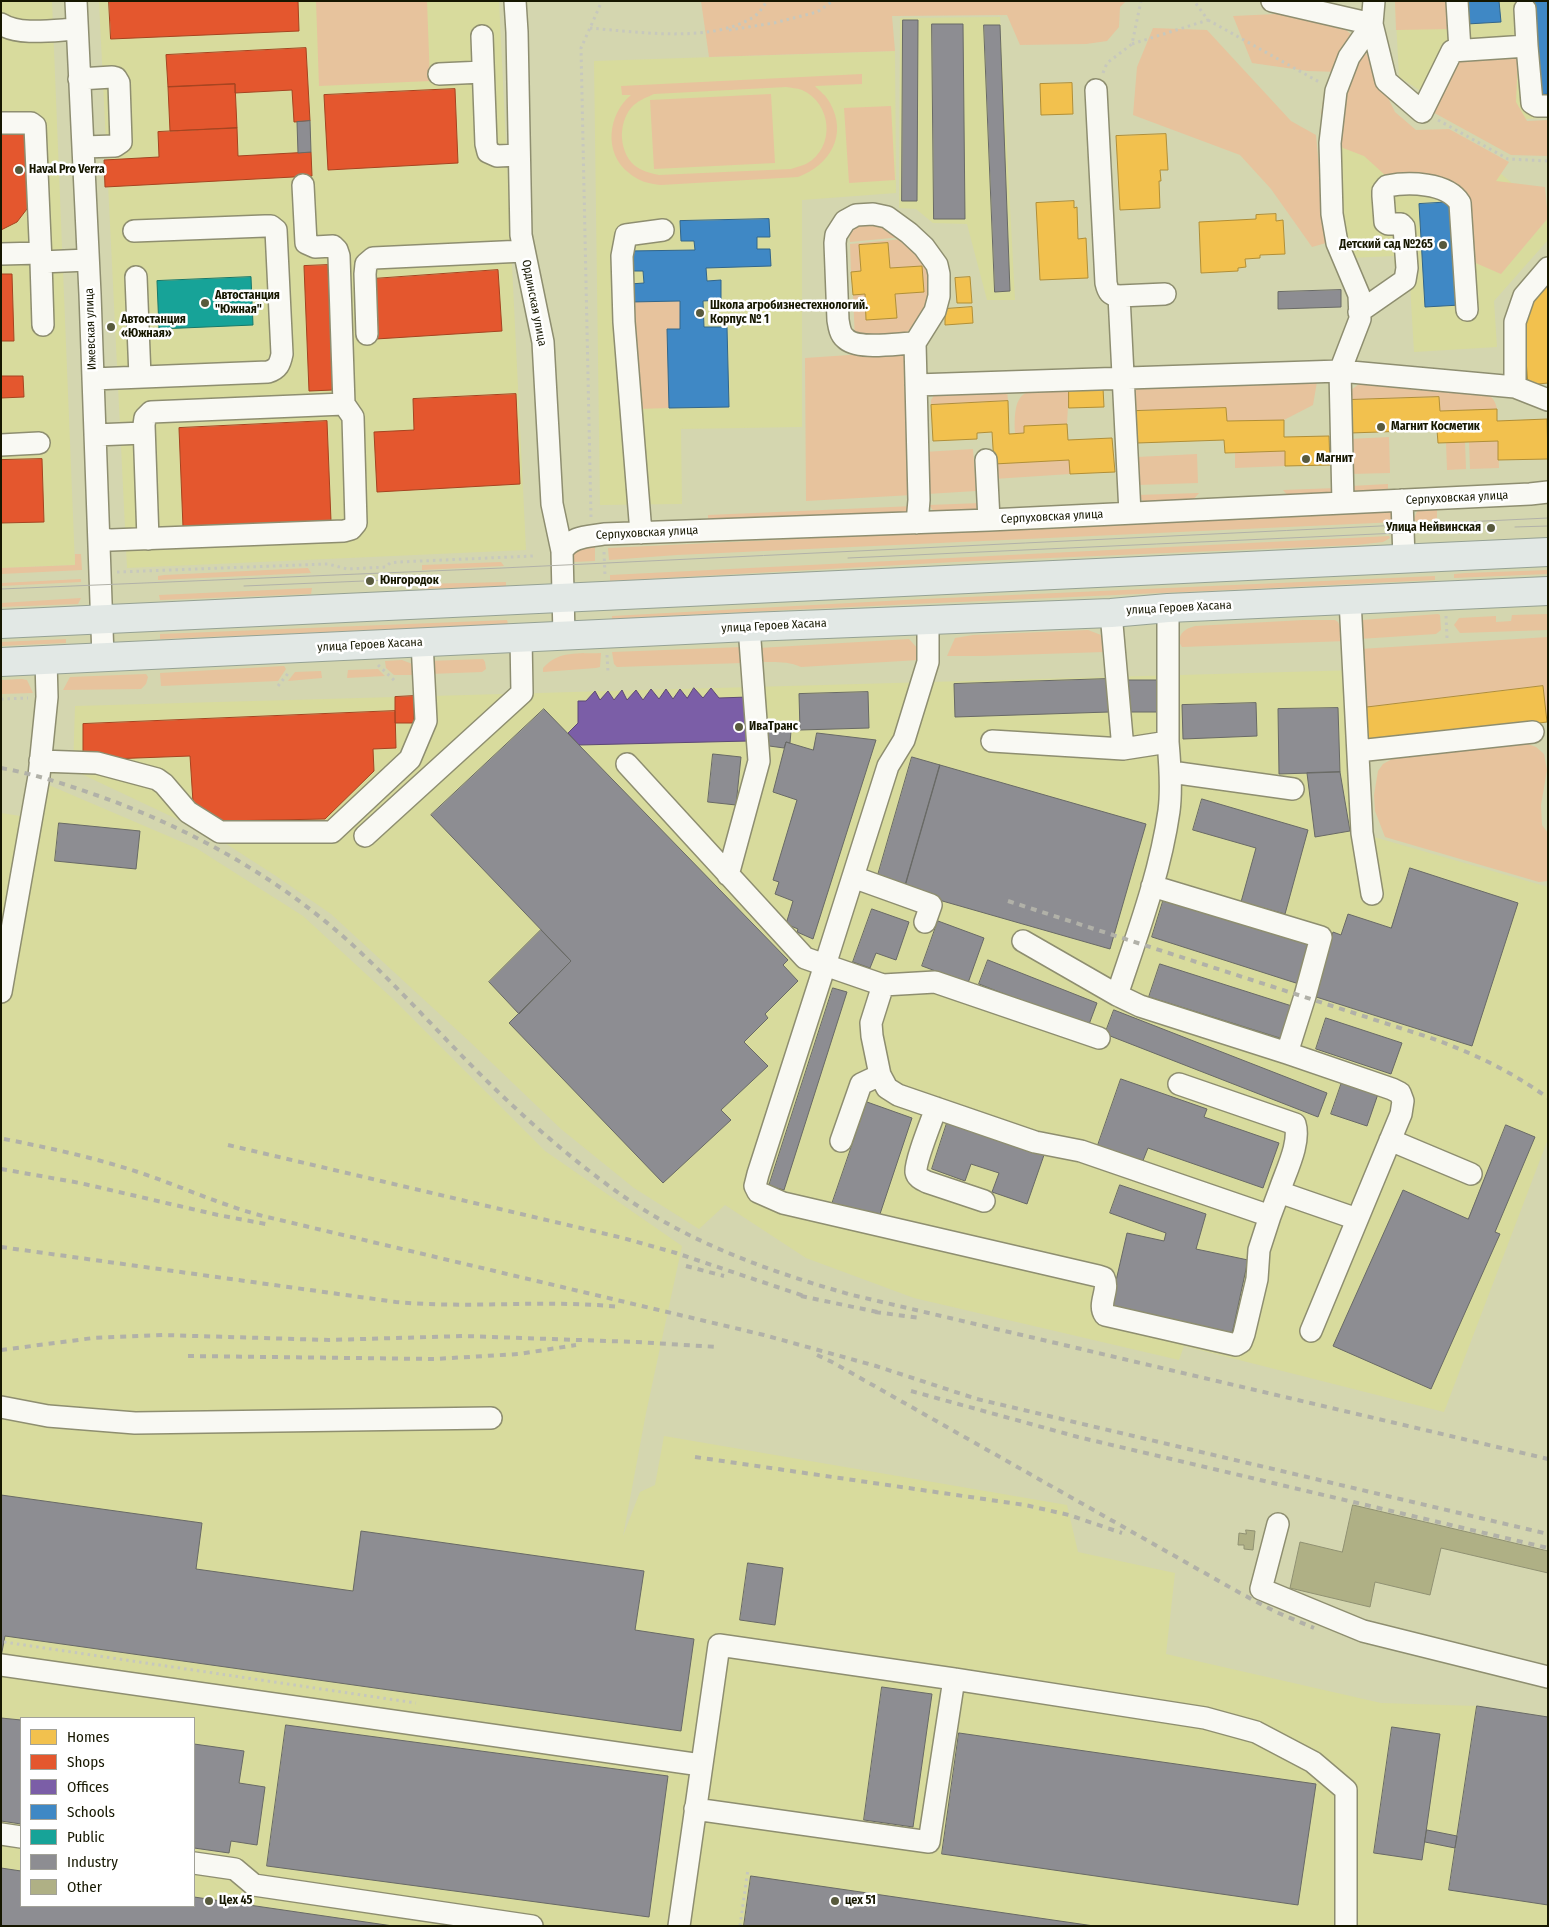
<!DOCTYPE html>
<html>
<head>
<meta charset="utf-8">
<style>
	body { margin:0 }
	#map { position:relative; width:1549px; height:1927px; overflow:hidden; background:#d4d6af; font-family:"Fira Sans Condensed",sans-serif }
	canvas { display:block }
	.frame { position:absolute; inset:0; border:2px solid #161700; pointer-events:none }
	.legend { position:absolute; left:20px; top:1717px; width:175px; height:190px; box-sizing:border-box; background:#fff; border:1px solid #a2a299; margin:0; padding:6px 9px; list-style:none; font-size:15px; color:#161700 }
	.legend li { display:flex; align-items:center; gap:10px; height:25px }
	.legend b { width:25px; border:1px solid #a2a299 }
</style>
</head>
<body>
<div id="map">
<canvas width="1549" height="1927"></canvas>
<div class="frame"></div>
<ul class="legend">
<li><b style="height:14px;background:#f2c14e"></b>Homes</li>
<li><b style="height:14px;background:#e4572e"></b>Shops</li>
<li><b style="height:14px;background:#7b5ea7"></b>Offices</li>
<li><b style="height:14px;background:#3f88c5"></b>Schools</li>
<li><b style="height:14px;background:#17a398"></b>Public</li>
<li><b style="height:14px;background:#8d8d92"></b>Industry</li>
<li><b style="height:14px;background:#afb085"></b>Other</li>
</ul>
</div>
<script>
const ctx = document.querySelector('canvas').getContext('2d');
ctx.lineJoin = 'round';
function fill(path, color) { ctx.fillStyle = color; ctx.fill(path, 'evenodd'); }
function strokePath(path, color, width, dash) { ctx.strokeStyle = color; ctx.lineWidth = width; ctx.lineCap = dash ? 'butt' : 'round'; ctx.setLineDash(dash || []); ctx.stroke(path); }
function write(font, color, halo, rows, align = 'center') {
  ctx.font = font + ' "Fira Sans Condensed",sans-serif'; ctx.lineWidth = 5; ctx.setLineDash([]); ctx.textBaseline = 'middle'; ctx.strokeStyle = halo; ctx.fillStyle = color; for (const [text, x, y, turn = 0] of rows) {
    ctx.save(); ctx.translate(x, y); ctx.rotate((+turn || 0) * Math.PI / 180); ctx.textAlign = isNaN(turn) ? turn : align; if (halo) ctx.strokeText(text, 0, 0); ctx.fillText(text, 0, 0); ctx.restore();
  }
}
fill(new Path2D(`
	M1,1H52L75,565L1,568Z
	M99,1H499L526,550L127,568Z
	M1395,1H1548V118L1468,121L1399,77Z
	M1000,17L1015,300H987L967,224L933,223L916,209L899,208L900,18Z
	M895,51L896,193L802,200V427L681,429L682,504L600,505L594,61Z
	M1338,133L1457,135L1548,215V240L1494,301L1497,347L1414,352L1409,268L1395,269L1394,256L1349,258L1344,250Z
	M1358,670L1367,835L1548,887V1139L1444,1412L1184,1346L1179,1360L914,1298L806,1258L725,1205L699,1229L634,1188L561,1129L470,1042L331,914L276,876L217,838L73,770L75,706Z
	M44,783L196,848L303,916L393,999L545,1151L682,1246L646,1413L623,1536L640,1492L655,1485L664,1436L1067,1505L1078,1552L1175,1573L1166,1654L1381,1703L1477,1706L1548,1717V1926H1V813L39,819ZM21,1718H194V1906H21Z`), '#d8db9d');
fill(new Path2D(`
	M316,1H427L430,81L319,86Z
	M701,1H1126L1120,7L1119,27L1107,41L1086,44L1020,45L1007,15L892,16L895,51L709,57Z
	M1395,1H1453V29L1396,30Z
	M1342,11L1346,30L1354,37L1339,72L1308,71L1252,63L1233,16Z
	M1153,28L1207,30L1291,121L1316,135L1326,243L1312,247L1271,189L1240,155L1133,115L1137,67Z
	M1366,53L1395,112L1416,130L1449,129L1509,162L1496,181L1545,187L1548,218L1501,274L1471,261L1468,217L1423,183L1385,175L1364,156L1343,148L1321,114L1324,95Z
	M1518,57L1516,102L1527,121L1548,120V156L1511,155L1429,110L1452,58Z
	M862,74V84L815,86C817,89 821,91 823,94C826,96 828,100 830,103C848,135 830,165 798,177L661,185C649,184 638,181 629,173C603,153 608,114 631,95H622L621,86ZM786,87C791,88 797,88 802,90C832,103 836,148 806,164C802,166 796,167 791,169L659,175C650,173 641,171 634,165C619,151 618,124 631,108C637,101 645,98 654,94Z
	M771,94L775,163L654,169L650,100Z
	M891,106L895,180L849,183L844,108Z
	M877,223L902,237L850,242L849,227Z
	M903,239L929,267C931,299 928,312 904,335L855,340L853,295L865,294L866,320L897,317L895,294L924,292L922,266L890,268L888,243L859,245L861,271L851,272L850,244Z
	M680,301V329H667L669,408L638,409L630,302Z
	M908,351L912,495L806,501L805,358Z
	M1318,376L1313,405L1284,420L1227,421L1226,408L1136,411L1135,383Z
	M1363,381L1483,392C1491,396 1495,399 1497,409L1440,411L1439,397L1348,400L1351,390Z
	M1069,388L1067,424L1024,426V433H1015C1013,384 1027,391 1069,388Z
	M1007,390L1008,401L931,405V400L935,394Z
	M1389,437L1390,473L1350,474L1349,439Z
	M1498,441L1499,468L1470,469L1469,442Z
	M1465,442L1466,469L1447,470L1446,443Z
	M973,449L976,491L927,494L924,452Z
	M1285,451V466L1235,468V453Z
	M1197,454L1198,483L1138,485L1137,457Z
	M1069,460L1070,474L994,479V464Z
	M1388,484V493C1377,493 1357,497 1351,486Z
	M1336,488L1331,493L1289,497L1283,490Z
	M1199,493L1193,500L1146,502L1143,501L1138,495Z
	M981,503L975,510L935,513L929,505Z
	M1437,504V520L1413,521L1418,509Z
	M914,506L909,512L708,525V515Z
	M1387,510L1393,513L1397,522L677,555L609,560L608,548Z
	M1389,536L1390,538L1383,542L1356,545L955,562L610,581V575Z
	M595,546V561L573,562V555L580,547Z
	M75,554H81L82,570L1,574V568L75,565Z
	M501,562L504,566L422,570V565Z
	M308,568L311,573L158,580V576L164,575Z
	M1548,570V574L1454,578V574L1466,573Z
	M1435,576V580C1161,594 886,604 612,619V616L923,599Z
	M81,579V582L1,586V583Z
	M506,582V586L420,589V584Z
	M312,588L311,594L160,600L159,595Z
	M81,598L78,604L1,607V603Z
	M1438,614L1440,615L1441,630L1436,634L1359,639L1362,620Z
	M1548,614V630L1460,633L1454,625L1459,618L1496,616V622L1511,621L1512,615Z
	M507,620L508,624L492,625L160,639V634Z
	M1303,620H1335L1338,622L1346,641L1182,647L1179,642C1180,632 1185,629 1195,626Z
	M1088,630L1101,635L1104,652L982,656H947L955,638L973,635Z
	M1548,637L1547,722L1543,686L1362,708L1360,649Z
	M66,639V643L1,646V642Z
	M909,639L919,650V660L801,667C788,661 775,662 761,662L759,648Z
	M742,647L743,663L617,667L614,664L612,652Z
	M601,653L600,667L596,668L543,672V668C559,650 578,654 601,653Z
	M483,659L485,662L486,669L482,672L429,674L428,661Z
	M402,660L415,665L419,675H394L386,668L385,661Z
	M284,666L286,669L278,681L161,686L160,673Z
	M378,669L385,676L347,678L348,670Z
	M321,671L322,678L288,681L295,672Z
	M146,674L148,677L146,684L141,689L63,690L70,677Z
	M22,679L27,680L33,693L1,694V680Z
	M1525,743L1536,747L1544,754L1547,770L1541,805L1542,825L1548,833V881L1539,882L1385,837L1375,811L1374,795L1378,771L1383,764L1394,758Z`), '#e7c39d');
const homes = new Path2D(`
	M1072,83L1073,114L1041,115L1040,84Z
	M1166,134L1168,170H1160L1161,181H1159L1160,208L1120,210L1116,136Z
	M1074,201V208L1077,207L1078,239L1086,238L1088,278L1040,280L1036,203Z
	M1276,214V221L1283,220L1285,254L1260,255V258L1245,259L1246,267L1238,268V271L1201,273L1199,222L1256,219V215Z
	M888,243L890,268L922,266L924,292L895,294L897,318L866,320L865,294L853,295L851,272L861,271L859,245Z
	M970,277L972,303H957L955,278Z
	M1548,279V383L1528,385L1523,322L1531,298Z
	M972,307L973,323L945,325V309Z
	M1069,388H1103L1104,407L1069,408Z
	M1439,397L1440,411L1497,409V421L1547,419L1548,459L1498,460V441L1438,443L1437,430L1350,433L1348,400Z
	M1008,401L1009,434L1024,433V426L1067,424L1068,440L1112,438L1115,472L1070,474L1069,460L994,464L992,432L977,433V439L933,441L931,405Z
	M1226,408L1227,421L1284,420V437L1329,436L1330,465L1285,466V451L1225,453L1224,440L1137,443L1136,411Z
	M1543,686L1547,722L1367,745L1362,708Z`);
fill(homes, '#f2c14e');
strokePath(homes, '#b08e37', 1);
const shops = new Path2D(`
	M109,1H298L299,31L111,39Z
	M306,48L310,121L294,122L292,90L235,93V84L168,87L166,55Z
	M235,84L237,128L170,131L168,87Z
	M455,89L458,163L328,170L324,95Z
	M237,128L238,156L311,152L312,176L105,187L104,160L159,157L158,132Z
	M27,129L30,205L17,222L1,230V131Z
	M328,265L333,390L309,391L304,266Z
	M498,270L502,331L376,339L372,279Z
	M1,274H12L14,341H1Z
	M1,376H23L24,397L1,398Z
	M516,394L520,484L377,492L374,432L414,430L413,399Z
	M327,421L331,521L183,527L179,428Z
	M42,459L44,522L1,523V460Z
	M414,696V723H395V697Z
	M395,711L396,748L373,749L374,771L325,819L221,821L193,802L190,756L83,760V724Z`);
fill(shops, '#e4572e');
strokePath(shops, '#a64420', 1);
const offices = new Path2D(`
	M694,688L703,698L711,688L719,698L748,697L749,741L579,745L568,733L578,723V701H586L595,691L600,700L608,691L614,700L622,690L627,700L636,690L643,700L651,689L659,699L666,689L673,699L680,689L687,698Z`);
fill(offices, '#7b5ea7');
strokePath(offices, '#5d4975', 1);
const schools = new Path2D(`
	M1466,1H1499L1501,22L1467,24Z
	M1533,1H1548V94L1538,95Z
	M1454,202L1460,305L1425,307L1419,204Z
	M769,219L770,237H757V249H770L771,266L706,268L707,281L721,280V300L703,301L704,327H727L729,407L669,408L667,329H680V301L630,302V284L644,283L643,271H630L629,251L695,250L694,241H681L680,221Z`);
fill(schools, '#3f88c5');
strokePath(schools, '#33668a', 1);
const public = new Path2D(`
	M251,277L253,325L159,329L157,281Z`);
fill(public, '#17a398');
strokePath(public, '#17796a', 1);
const industry = new Path2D(`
	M903,20H918L917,201H902Z
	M932,24H963L965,219H934Z
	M984,25H1000L1010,291L995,292Z
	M310,121L311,152L298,153L297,122Z
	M1341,290V307L1278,309V292Z
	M1108,679L1109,712L955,717L954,684Z
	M1128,680H1160V712H1128Z
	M868,692L869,728L800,730L799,694Z
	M1256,703L1257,736L1183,739L1182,705Z
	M1338,708L1340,772L1279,774L1278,709Z
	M544,709L788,960L783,965L798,981L765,1014L768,1018L744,1042L768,1066L721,1110L731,1120L663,1183L509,1023L571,961L431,815Z
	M763,729L791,731L790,743L786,742L784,748L762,745Z
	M817,733L876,740L813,939L797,932L798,929L786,924L793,901L775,894L779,882L773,880L797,800L773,792L786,742L813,750Z
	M713,754L741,757L736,805L708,802Z
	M912,757L940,765L904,890L876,882Z
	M940,765L1146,824L1110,949L904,890Z
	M1340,772L1350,831L1315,837L1307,773Z
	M1202,799L1308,830L1285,914L1241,902L1256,848L1193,830Z
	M59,823L140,831L136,869L55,861Z
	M1410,868L1518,903L1472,1046L1313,996L1333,932L1341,935L1348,914L1391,928Z
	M1165,895L1312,942L1299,984L1152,937Z
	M872,909L909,922L896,960L876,953L870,968L853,962Z
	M938,921L984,938L968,983L922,966Z
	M541,930L571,961L519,1014L489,982Z
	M988,960L1097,1003L1088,1027L979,984Z
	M1160,964L1295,1007L1283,1039L1149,997Z
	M833,988L847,992L784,1190L769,1186Z
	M1114,1010L1327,1093L1318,1117L1105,1034Z
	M1326,1018L1402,1043L1391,1074L1316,1049Z
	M1121,1079L1207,1109L1204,1117L1279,1143L1263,1188L1148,1148L1142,1163L1097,1148Z
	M1342,1082L1378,1094L1367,1126L1331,1114Z
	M867,1102L912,1118L877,1223L831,1207Z
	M947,1123L1044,1155L1027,1204L992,1192L999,1173L971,1164L965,1181L932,1169Z
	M1506,1125L1535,1137L1495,1232L1500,1234L1431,1389L1333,1346L1403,1190L1468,1219Z
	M1120,1185L1206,1214L1196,1249L1248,1260L1232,1334L1110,1307L1127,1233L1164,1241L1166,1233L1110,1213Z
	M1,1495L202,1523L196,1569L353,1591L361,1531L644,1571L635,1630L694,1639L681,1731L5,1636L1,1657Z
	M748,1563L783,1568L775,1625L740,1620Z
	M882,1687L932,1694L913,1827L864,1820Z
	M1477,1706L1548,1717V1905L1449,1890Z
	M1,1718L21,1720V1824L1,1821Z
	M286,1725L668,1776L649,1917L267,1866Z
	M1392,1727L1440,1734L1422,1860L1374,1853Z
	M959,1733L1316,1784L1298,1905L942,1854Z
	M194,1744L244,1751L239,1783L265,1787L257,1845L231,1841L229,1853L194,1848Z
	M1427,1830L1457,1836L1455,1848L1425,1842Z
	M1,1868L21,1871V1906H194V1897L393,1926H1Z
	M751,1876L1094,1926H744Z`);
fill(industry, '#8d8d92');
strokePath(industry, '#696a66', 1);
const building = new Path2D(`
	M1353,1505L1548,1551V1573L1441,1548L1430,1595L1375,1582L1370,1607L1290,1588L1300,1542L1342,1552Z
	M1246,1530L1255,1531L1253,1550L1244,1549V1545H1238L1239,1533L1246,1534Z`);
fill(building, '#afb085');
strokePath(building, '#909172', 1);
const minor = new Path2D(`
	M76,1L90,294L103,657
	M515,1L517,32L521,235L543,342L552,504L562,551L564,636
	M1272,1L1372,24L1386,81L1422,112L1452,51L1527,46L1532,103L1537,106H1548
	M1457,1L1460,50
	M1525,9L1527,46
	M1,24C19,36 55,30 77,29
	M482,36L486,144L488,152L497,156L519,155
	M439,74L483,72
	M79,79L112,77L116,78L119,83L121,142L115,146L83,147
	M1096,90L1106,283C1108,292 1110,295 1119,296L1130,513
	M1,123H31L35,126L41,262
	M1,254L40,253
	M1548,268L1524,296L1515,322V387L1548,400
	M136,277L140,377
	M1119,296L1165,294
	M1359,312L1405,280L1407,268L1404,227L1401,224H1388L1385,222L1383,196V191L1387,186C1408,182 1447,182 1460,203L1467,310
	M43,325L41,262L88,260
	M367,334L365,274L366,264L373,258L524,251
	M915,343C899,343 857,351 845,338C840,334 839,326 838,320L835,243L836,235L845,221L856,215L873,214L887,217L909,233L924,247L937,265L939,274V296L935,311L915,343L919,500L917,523
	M93,379L268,372C278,369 280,364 282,354L276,230L271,226H265L134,231
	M916,385L1340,371L1515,387
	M95,435L144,433
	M1,445L39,443
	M986,460L989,520
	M1402,500L1404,559
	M1343,503L1340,371L1360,319L1359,295L1337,243L1332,214L1330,143L1336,91L1349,57L1372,24L1374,1
	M641,533L624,322L622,256L626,235L663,230
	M99,538L111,540L344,531L351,529L356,523L353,417L344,404L339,256L337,250L333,246L315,247L306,243L303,185
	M148,539L144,425L145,418L151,412L344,404
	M562,551C572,536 587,537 604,534L989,520L1530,494L1548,492
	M1350,600L1362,833L1372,894
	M1111,613L1123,749
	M928,619V662L904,740L888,766L825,965L883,985L871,1023L872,1036L880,1075L887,1088L898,1095L1035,1142L1081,1151L1270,1216L1279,1192L1357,1219
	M992,741L1123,749L1168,742V608
	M1358,751L1533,732
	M40,761L97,763L157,779L164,784L188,812L220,832H332L410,759L426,721L422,642
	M627,764L805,958L825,965L758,1174L755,1186L758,1192L783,1203L1098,1276L1104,1278C1110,1290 1097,1304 1105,1315L1236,1345L1241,1342L1244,1334L1257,1279L1259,1250L1270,1216
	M1171,772L1293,789
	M365,836L522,693L521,638
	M728,875L759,761L749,627
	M853,877L931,905L925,922
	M1152,886L1321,937L1305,996L1287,1053
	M1023,941L1117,995C1137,935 1160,874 1169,811C1172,788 1170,764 1168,742
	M883,985L935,982L1099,1038
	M1,992L39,776L47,697L46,660
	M1117,995L1140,1006L1287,1053L1392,1089L1400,1093L1403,1101L1401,1114L1311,1331
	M1179,1084L1295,1124C1301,1143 1285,1173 1279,1192
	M936,1108C932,1120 915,1161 916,1172C917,1178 923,1180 927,1182L984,1201
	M1390,1140L1471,1174
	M841,1141L861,1084L880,1075
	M1,1407L48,1416L135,1423L491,1418
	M1278,1524L1261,1589L1363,1631L1548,1677
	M1,1665L701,1765
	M695,1809L929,1842L954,1679
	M1,1834L21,1837
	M194,1863L235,1869L254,1885L532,1926
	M679,1926L719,1645L954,1679L1205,1718L1256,1732L1313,1762L1346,1790V1926`);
const major = new Path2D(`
	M1,624L1548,552
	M1,662L749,627L1111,613L1168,608L1548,591`);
strokePath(minor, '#8e8e70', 24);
strokePath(major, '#95a194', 30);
strokePath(new Path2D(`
	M1208,20L1321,83
	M590,28C638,32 710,43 752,18C758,15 763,7 767,1
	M729,30L774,23L817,12L833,1
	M1132,44L1208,20L1194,1
	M1103,73L1107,63L1132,44L1141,1
	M1438,120L1508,159L1548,161
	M591,517L581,48L602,1
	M604,552L605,576
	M117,572L328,564L347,569L386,567L390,563L399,562L533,556
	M1446,616L1447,638
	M607,655L608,672
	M378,665L395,681
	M278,686L290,671
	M1,699L28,698
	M4,1642L416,1703
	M740,1926L748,1869`), '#c7c8bd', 3, [2.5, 4]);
strokePath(minor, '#f9f9f3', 21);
strokePath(major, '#e2e8e5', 28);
strokePath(new Path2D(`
	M1515,527L1548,526
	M848,558L1465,530
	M244,586L436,578
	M1,589L502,568L1548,518`), '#b1b1a8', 1);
strokePath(new Path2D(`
	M1,768C35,774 67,785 99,796C194,830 283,880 357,949C403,992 445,1040 490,1084C531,1124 576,1163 623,1196C692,1244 771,1272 852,1295L1548,1459
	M1008,901L1428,1037C1471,1052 1511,1071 1548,1098
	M4,1139C50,1148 96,1158 141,1173C182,1187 221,1205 263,1216L764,1335L876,1366L977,1399L1548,1534
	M228,1145L623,1238L676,1253L807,1297
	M1,1169L80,1183L218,1215L271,1225
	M1,1247L396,1302C471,1309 546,1299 620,1307
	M686,1266L724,1276
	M801,1296L882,1313
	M875,1312L920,1318
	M1,1350L93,1338L163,1335L329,1340L464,1336L636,1342L718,1347
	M817,1355L832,1362L1240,1593L1276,1612L1314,1628
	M188,1356L434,1359L519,1354L576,1345
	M911,1391L1078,1437L1548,1548
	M695,1457L1025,1505L1069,1515L1122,1533`), '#b1b1a8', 4, [6, 6]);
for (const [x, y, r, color] of [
	[19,170,5,"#585a3d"],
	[1443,245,5,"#585a3d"],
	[205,303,5,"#585a3d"],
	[700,313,5,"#585a3d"],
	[111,327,5,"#585a3d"],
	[1381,427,5,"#585a3d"],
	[1306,459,5,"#585a3d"],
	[1491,528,5,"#585a3d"],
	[370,581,5,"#585a3d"],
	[739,727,5,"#585a3d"],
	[209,1901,5,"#585a3d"],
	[835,1901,5,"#585a3d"]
]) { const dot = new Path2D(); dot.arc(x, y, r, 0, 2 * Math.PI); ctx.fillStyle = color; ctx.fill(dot); strokePath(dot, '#fff', 2); }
write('bold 12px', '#161700', '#fff', [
	["Haval Pro Verra",29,170],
	["Детский сад №265",1433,245,"right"],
	["Автостанция",215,296],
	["\"Южная\"",215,310],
	["Школа агробизнестехнологий.",710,306],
	["Корпус № 1",710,320],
	["Автостанция",121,320],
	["«Южная»",121,334],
	["Магнит Косметик",1391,427],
	["Магнит",1316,459],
	["Улица Нейвинская",1481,528,"right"],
	["Юнгородок",380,581],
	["ИваТранс",749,727],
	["Цех 45",219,1901],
	["цех 51",845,1901]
], 'left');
write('12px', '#161700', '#fff', [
	["Ординская улица",534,303,79],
	["Ижевская улица",91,329,-92],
	["Серпуховская улица",1457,498,-3],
	["Серпуховская улица",1052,517,-3],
	["Серпуховская улица",647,533,-3],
	["улица Героев Хасана",1179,608,-3],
	["улица Героев Хасана",774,626,-3],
	["улица Героев Хасана",370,645,-3]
]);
</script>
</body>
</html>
